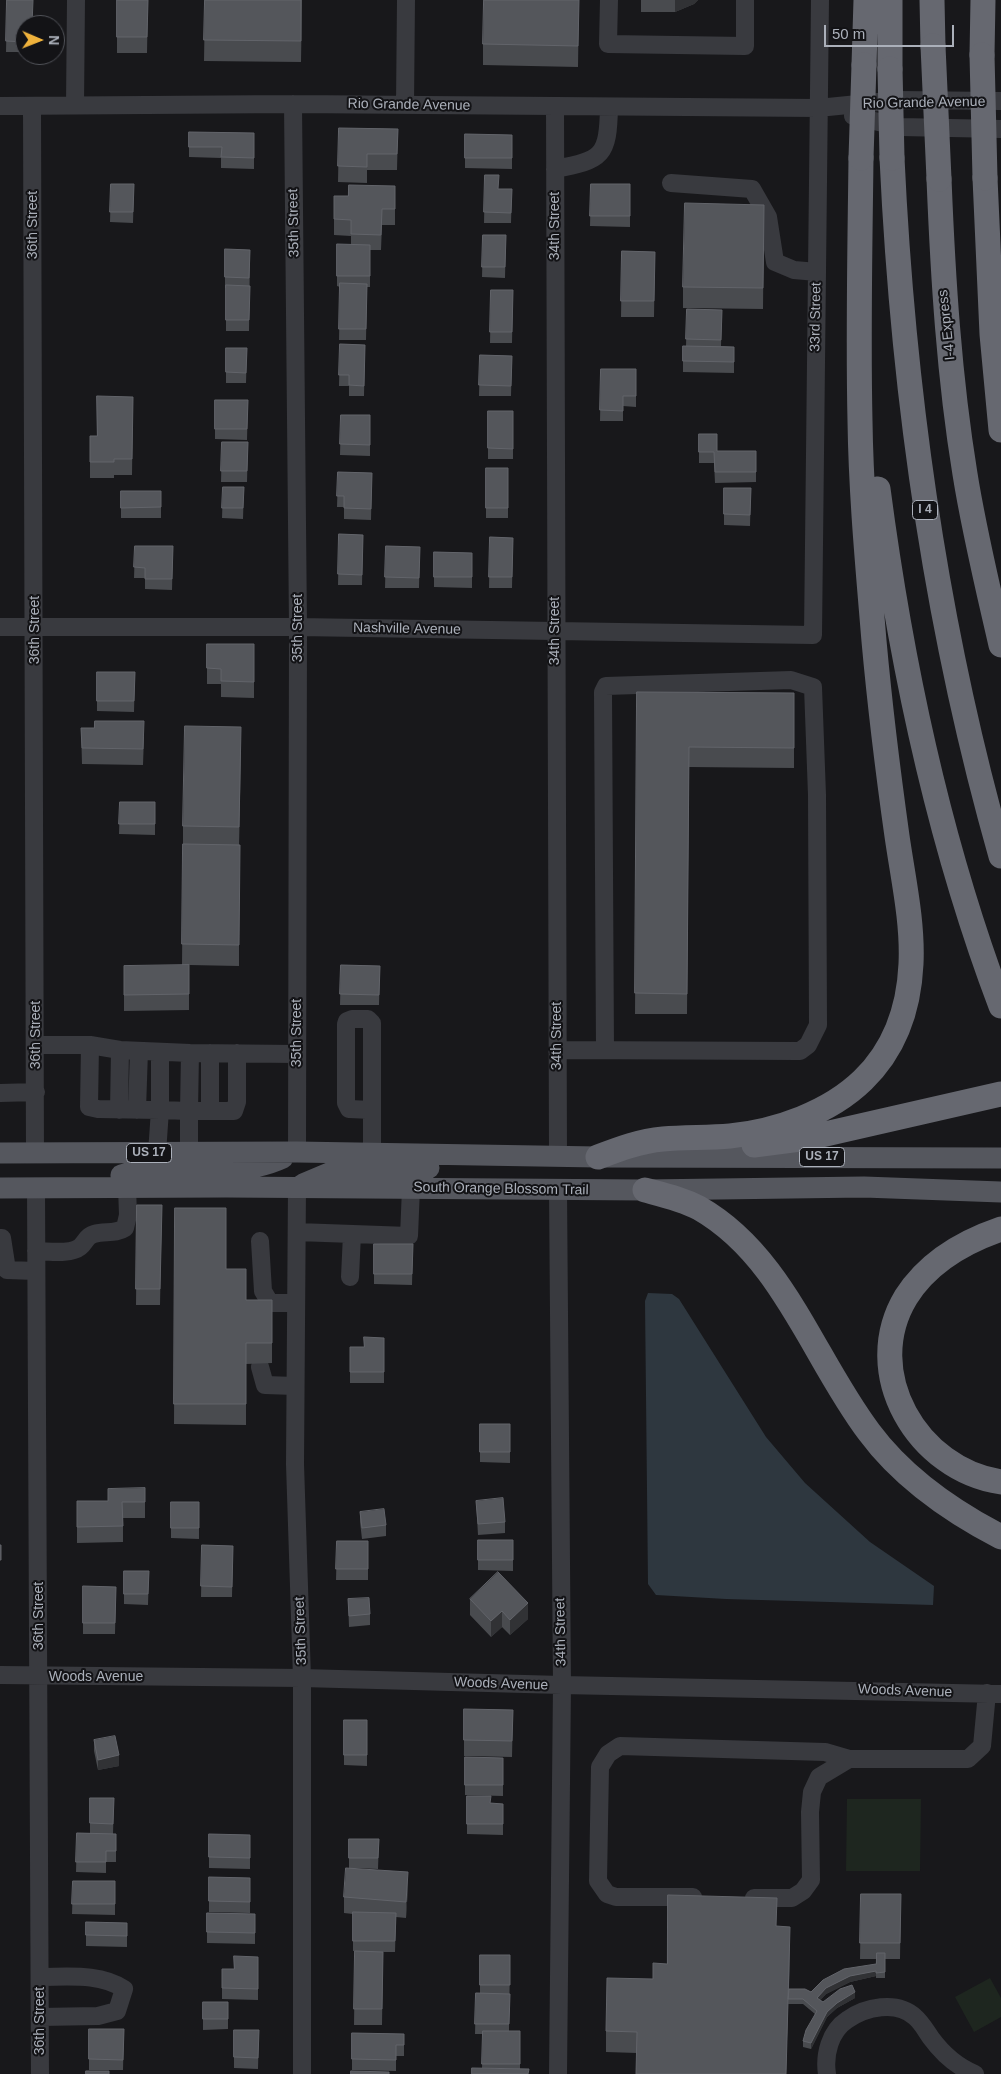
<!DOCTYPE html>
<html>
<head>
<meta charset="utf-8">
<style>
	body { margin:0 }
	#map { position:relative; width:1001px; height:2074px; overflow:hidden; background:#18181b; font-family:Helvetica,sans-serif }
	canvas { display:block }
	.north { position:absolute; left:15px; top:15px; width:50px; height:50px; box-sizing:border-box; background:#131316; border:1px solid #505258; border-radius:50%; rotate:91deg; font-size:14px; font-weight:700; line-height:20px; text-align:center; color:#abb0ba }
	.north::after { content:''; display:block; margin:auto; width:18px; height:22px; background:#efb23c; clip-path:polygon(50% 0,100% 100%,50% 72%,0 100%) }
	.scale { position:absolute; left:824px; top:25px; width:130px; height:22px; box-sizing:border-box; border:2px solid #abb0ba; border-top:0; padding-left:6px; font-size:15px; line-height:18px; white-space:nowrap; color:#abb0ba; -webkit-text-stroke:4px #131316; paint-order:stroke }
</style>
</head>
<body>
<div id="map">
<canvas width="1001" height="2074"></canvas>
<div class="north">N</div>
<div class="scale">50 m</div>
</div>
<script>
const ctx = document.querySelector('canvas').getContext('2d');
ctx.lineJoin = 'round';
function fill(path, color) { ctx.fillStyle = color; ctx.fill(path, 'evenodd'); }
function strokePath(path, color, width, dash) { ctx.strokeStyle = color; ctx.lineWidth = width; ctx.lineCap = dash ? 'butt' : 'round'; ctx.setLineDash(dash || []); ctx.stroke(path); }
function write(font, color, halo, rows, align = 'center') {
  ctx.font = font + ' Helvetica,sans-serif'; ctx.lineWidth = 4; ctx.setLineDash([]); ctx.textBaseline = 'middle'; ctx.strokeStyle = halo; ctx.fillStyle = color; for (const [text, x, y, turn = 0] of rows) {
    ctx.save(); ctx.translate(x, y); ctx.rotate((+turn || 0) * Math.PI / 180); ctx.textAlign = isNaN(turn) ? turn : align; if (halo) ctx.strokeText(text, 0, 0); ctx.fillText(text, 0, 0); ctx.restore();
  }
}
fill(new Path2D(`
	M847,1799H921L920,1871H846Z
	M990,1978L1001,1998V2017L974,2032L955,1997Z`), '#1e261f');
fill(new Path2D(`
	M648,1293L672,1294L679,1299L766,1437L805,1483L870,1542L934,1586L933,1605L726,1599L656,1595L648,1584L645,1301Z`), '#2e373f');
strokePath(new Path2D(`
	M609,0L608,44L745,46V0
	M293,104L298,627L297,1152
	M75,105L76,0
	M405,105L406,0
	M0,106L293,104L818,108L898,100L1001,101
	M32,106L35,1153
	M555,106L558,1156
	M853,116L900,127L1001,129
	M555,169C603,160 608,156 609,107
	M671,183L752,189L768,217L775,262L794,270L817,272
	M0,627H298L813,635L820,0
	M36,1045H90L120,1050L190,1053L297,1054
	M90,1045L89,1107L98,1109L160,1110V1052
	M557,1050L800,1051L808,1045L818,1025L817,795L813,687L791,680L606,686L603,692L605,1050
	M190,1053L189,1111H234L237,1102V1053
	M0,1093L36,1092
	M119,1110L120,1050
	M137,1110L139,1051
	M210,1111V1053
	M157,1153L160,1110L189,1111V1153
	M372,1153V1023L368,1019H352L347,1021L346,1024V1103L349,1109L372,1110
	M297,1187L295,1464L302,1678V2074
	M36,1188L40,2074
	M558,1190L562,1685L558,2074
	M297,1232L409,1236L411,1188
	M0,1238H2L7,1270L36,1271
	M260,1241L263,1291L270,1303H296
	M36,1251C48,1251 70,1255 80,1247C86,1242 86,1236 94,1234C105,1231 116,1234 125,1228L128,1215L127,1187
	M350,1277L352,1234
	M260,1367L265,1385L295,1386
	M0,1675L302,1678L562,1685L1001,1694
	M693,1897H616L607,1894L598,1881L600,1767L608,1754L620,1746L825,1752L849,1759H968L982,1746L987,1693
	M754,1898H792L803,1891L811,1880L810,1812L812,1792L819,1777L849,1759
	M40,1977C68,1977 100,1973 124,1989L117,2011L98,2016L40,2017
	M827,2074C824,2055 830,2031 847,2020C865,2007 897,2000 915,2017C922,2023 926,2031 931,2038C942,2053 958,2067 975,2074`), '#393a3f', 18);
strokePath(new Path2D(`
	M0,1153L297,1152L598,1157L1001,1158
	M121,1175L128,1173C175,1172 240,1178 283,1158
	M303,1184L341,1168H429
	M0,1188L226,1187L645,1190L864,1187L1001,1192`), '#55575e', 21);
strokePath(new Path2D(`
	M890,0V69
	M932,0L933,46
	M982,55L983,0
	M864,65L866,0
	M892,158C903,395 936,628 1001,856
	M985,178L992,334L1001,430
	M939,179C943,278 949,376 965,474C974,531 988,588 1001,645
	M878,489C901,664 938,840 1001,1006
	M754,1145L808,1138L1001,1094
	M598,1157C619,1149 640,1141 663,1139C685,1137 708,1138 730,1136C777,1131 829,1113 863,1080C896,1048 909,1008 911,964C913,922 903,878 897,836C888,772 880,707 874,641C868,568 861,495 860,421C858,333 860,245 861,158
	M645,1190C664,1195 682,1199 699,1208C783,1256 813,1358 869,1432C903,1478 951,1511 1001,1537
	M1001,1229C963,1242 928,1262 906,1297C860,1373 918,1470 1001,1482`), '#666870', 25);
strokePath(new Path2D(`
	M933,46L939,179
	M982,55L985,178
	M890,69L892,158
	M861,158L864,65`), '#666870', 25);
fill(new Path2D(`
	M7,0L25,25V52H6Z
	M117,0H148L147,53H117Z
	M205,0H302L301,62L204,61Z
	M579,0L578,67L483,65V44Z
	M641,0H698L694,4L675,12H641Z
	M339,128L398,129L397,170H367V183L338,182Z
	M189,132L254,133V169L221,168V158L189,157Z
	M465,134L512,135V169L465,168Z
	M485,175L498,189H512L511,223H484Z
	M111,184H134L133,223L110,222Z
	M591,184H630V227L590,226Z
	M395,186V225H382L381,250H370V287H367L366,340H339L340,287L337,286V244L351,245V236L334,235V196H348Z
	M764,205L763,309L683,308V287Z
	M483,235H506L505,278L482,277Z
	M225,249L250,250L249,331H226V288H225Z
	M622,251L655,252L654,317H621Z
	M491,290H513L512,343H490Z
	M687,309L722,310L721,346L734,347V373L683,372V346H686Z
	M340,344L365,345L364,396H349V386H339Z
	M226,348H247L246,383H226Z
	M480,355L512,356L511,396H479Z
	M601,369H636V407L623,406V421H600Z
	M133,397L132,475H114V478H90V436H97Z
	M215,400H248L247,440L215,439Z
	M488,411H513V459H488Z
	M341,415H370V456L340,455Z
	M699,434L717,451H756V482L715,483L714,463H699Z
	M222,442H248L247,482H221Z
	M486,468H508V518H486Z
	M338,472L372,473L371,520L344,519V507H337Z
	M223,487H244L243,519L222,518Z
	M724,488H751L750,526L724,525Z
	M121,491H161V518H121Z
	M339,534L363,535L362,585H338Z
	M490,537L513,538L512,588H489Z
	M135,546H173L172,590L145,589V578H134Z
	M386,546L420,547L419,588H385Z
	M434,552L472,553V588L434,587Z
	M207,644H254V698L221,697V684H207Z
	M97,672H135L134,712L97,711Z
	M637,692L794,693V768L689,767L687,1014H635Z
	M81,728L144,737L143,765L82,764Z
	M241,748L239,845V966L189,965V1010L124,1011V966L182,965L183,847V826Z
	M120,802H155V835L119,834Z
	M341,965L380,966L379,1005H340Z
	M137,1205H162L160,1305H136Z
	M175,1208L226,1269L246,1300H272V1363L246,1364V1425L174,1424Z
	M374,1244H413L412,1285L374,1284Z
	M384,1338V1383H350V1347H364Z
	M480,1424H510V1463L480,1462Z
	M145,1488V1518H123V1542L77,1543V1501H108Z
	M476,1501L505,1522V1533L478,1535Z
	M171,1502H199V1539L171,1538Z
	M360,1512L386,1525V1536L362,1539L360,1522Z
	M478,1540H513V1571L478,1570Z
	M337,1541H368V1580H336Z
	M202,1545L233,1546L232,1597H201Z
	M124,1571H149L148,1605L124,1604Z
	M83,1586L116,1587L115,1634H83Z
	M348,1599L370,1614V1625L349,1627Z
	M470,1599L528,1619L510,1635L502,1627L491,1637L470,1615Z
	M464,1709L513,1710L512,1757L464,1756Z
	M344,1720H367V1766L344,1765Z
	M94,1740L119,1766L98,1770L94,1751Z
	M465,1757L503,1758V1796L465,1795Z
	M467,1796L490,1803L503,1804V1835L467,1834Z
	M90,1798H114L113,1834H116V1862H106V1873L76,1872L77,1833H90Z
	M209,1834L250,1835V1869L209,1868Z
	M349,1839H379L378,1869L354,1868L408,1888L406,1918L396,1917L395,1952H383L382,2025H354L355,1951H353V1914L344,1913V1897L349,1868Z
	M209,1877L250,1878V1913L209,1912Z
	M73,1881H115V1915L72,1914Z
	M861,1894H901L900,1959H885V1978H876V1976L850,1982L826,1994L820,2000L823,2002L855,1998L837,2008L827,2017L811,2049L803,2047V2041L815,2014L803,2004H788L786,2074H636L637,2053L606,2052V2031L667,1964L777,1926L790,1947L789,1989L811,1992L876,1964L877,1959H860Z
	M207,1913L255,1914V1944L207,1943Z
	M86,1922L127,1923V1947L86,1946Z
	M480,1955H510L509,2031H520V2069L482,2068L483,2034H475L476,1993H480Z
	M258,1957V2000L222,1999V1969H234Z
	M203,2002H228V2029L203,2030Z
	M89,2029H124L123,2070H89Z
	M234,2030H259L258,2069L234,2068Z
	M352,2033L404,2034V2056H396V2071L352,2070Z`), '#494b4f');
fill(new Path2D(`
	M675,0H698L694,4L675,12Z
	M241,727V748L239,848V827Z
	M528,1603V1619L510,1635V1620Z
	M502,1611V1627L491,1637V1621Z
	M119,1755V1766L98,1770V1760Z
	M408,1872V1888L406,1918V1902Z
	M790,1927V1947L786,2074Z
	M876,1971V1976L850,1982L826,1994L817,2004V1998L826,1988L850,1976Z
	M855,1992V1998L837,2008L827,2017L811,2049V2043L827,2012L837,2003Z`), '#313235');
const building = new Path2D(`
	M7,0H33L32,25H25V42L6,41Z
	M117,0H148L147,37H117Z
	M205,0H301V41L204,40Z
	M484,0H579L578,46L483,44Z
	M339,128L398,129L397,154H367V167L338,166Z
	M189,132L254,133V158L221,157L222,147H189Z
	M465,134L512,135V158H465Z
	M485,175H499L498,189H512L511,213L484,212Z
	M111,184H134L133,212H110Z
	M591,184H630V216H590Z
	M349,185L395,186V209H382L381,235L351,234V220L334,219V196H348Z
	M685,203L764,205L763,288L683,287Z
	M483,235H506L505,267H482Z
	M337,244L370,245V276H337Z
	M225,249L250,250L249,278L225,277Z
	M622,251L655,252L654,301H621Z
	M340,283L367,284L366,329H339Z
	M226,285L250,286L249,320H226Z
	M491,290H513L512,332H490Z
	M687,309L722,310L721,340L686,339Z
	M340,344L365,345L364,386L349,385V375H339Z
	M683,346L734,347V362L683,361Z
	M226,348H247L246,373L226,372Z
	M480,355L512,356L511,386L479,385Z
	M601,369H636V396H623V411L600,410Z
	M97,396L133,397L132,459H114V462H90V436H97Z
	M215,400H248L247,429H215Z
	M488,411H513V449L488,448Z
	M341,415H370V445L340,444Z
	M699,434H717V451H756V472H715L714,452H699Z
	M222,442H248L247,471H221Z
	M486,468H508V508H486Z
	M338,472L372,473L371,509L344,508V496H337Z
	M223,487H244L243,508H222Z
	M724,488H751L750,515L724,514Z
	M121,491H161V507L121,508Z
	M339,534L363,535L362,575L338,574Z
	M490,537L513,538L512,577H489Z
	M135,546H173L172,579H145V568L134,567Z
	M386,546L420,547L419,578L385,577Z
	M434,552L472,553V577H434Z
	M207,644H254V682L221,681V669L207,668Z
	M97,672H135L134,701H97Z
	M637,692L794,693V748L689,747L687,994L635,993Z
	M95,721H144L143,749L82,748L81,728H94Z
	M185,726L241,727L239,827L183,826Z
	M120,802H155V824H119Z
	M183,844L240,845L239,945L182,944Z
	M189,965V994L124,995V966Z
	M341,965L380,966L379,995L340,994Z
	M137,1205H162L160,1289H136Z
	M175,1208H226V1269H246V1300H272V1343H246V1404H174Z
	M374,1244H413L412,1274H374Z
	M364,1337L384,1338V1372H350V1347H364Z
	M480,1424H510V1452H480Z
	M145,1488V1502H122L123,1526L77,1527V1501H108V1489Z
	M503,1498L505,1522L478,1524L476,1501Z
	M171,1502H199V1528H171Z
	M384,1509L386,1525L362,1528L360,1512Z
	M478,1540H513V1560H478Z
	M337,1541H368V1569H336Z
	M0,1545H1V1560H0Z
	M202,1545L233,1546L232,1587L201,1586Z
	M124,1571H149L148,1594H124Z
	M498,1572L528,1603L510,1620L502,1611L491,1621L470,1599Z
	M83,1586L116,1587L115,1623H83Z
	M369,1598L370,1614L349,1616L348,1599Z
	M464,1709L513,1710L512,1741L464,1740Z
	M344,1720H367V1755H344Z
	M115,1736L119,1755L98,1760L94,1740Z
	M465,1757L503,1758V1785H465Z
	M467,1796H491L490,1803L503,1804V1824H467Z
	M90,1798H114L113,1824L90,1823Z
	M77,1833L116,1834V1851H106V1862H76Z
	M209,1834L250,1835V1858L209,1857Z
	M349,1839H379L378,1858H349Z
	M346,1868L408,1872L406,1902L344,1897Z
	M209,1877L250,1878V1902L209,1901Z
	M73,1881H115V1904H72Z
	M861,1894H901L900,1943H860Z
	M668,1895L777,1898L776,1926L790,1927L786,2074H636L637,2032L606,2031L607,1978L653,1979V1963L667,1964Z
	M353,1912L396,1913L395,1941H353Z
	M207,1913L255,1914V1933L207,1932Z
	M86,1922L127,1923V1936L86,1935Z
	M355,1951L383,1952L382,2009H354Z
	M877,1953H885V1972L876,1973V1971L850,1976L826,1988L817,1998L823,2002L840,1989L852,1985L855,1992L837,2003L827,2012L811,2043L803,2041L806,2030L817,2011L803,1999H788L789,1989H805L811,1992L823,1980L844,1969L876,1964Z
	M480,1955H510V1985H480Z
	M234,1956L258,1957V1989L222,1988V1969H234Z
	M476,1993L510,1994L509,2024H475Z
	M203,2002H228V2019H203Z
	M89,2029H124L123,2060L89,2059Z
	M234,2030H259L258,2058L234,2057Z
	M483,2031H520V2064H482Z
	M352,2033L404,2034V2045H396V2060L352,2059Z
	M472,2068L529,2069L528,2074H472Z
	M86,2071H109V2074H86Z
	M351,2071L389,2072V2074H351Z`);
fill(building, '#54565b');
strokePath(building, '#62646a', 1);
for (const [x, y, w] of [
	[925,510,25],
	[149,1153,45],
	[822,1157,45]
]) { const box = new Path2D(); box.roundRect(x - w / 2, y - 9.5, w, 19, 4); ctx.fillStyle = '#131316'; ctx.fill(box); strokePath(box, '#abb0ba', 1); }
write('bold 12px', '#abb0ba', null, [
	["I 4",925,510],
	["US 17",149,1153],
	["US 17",822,1157]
]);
write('14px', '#abb0ba', '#131316', [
	["Rio Grande Avenue",924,103,-1],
	["Rio Grande Avenue",409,105,1],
	["35th Street",294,223,-91],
	["36th Street",33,225,-90],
	["34th Street",555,226,-90],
	["33rd Street",816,317,-89],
	["I-4 Express",947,325,-96],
	["35th Street",298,628,-90],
	["Nashville Avenue",407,629,1],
	["36th Street",35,630,-90],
	["34th Street",555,631,-90],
	["35th Street",297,1033,-90],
	["36th Street",36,1035,-90],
	["34th Street",557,1036,-90],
	["South Orange Blossom Trail",501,1189,1],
	["36th Street",39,1616,-90],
	["35th Street",301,1631,-92],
	["34th Street",561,1632,-91],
	["Woods Avenue",96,1677],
	["Woods Avenue",501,1684,2],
	["Woods Avenue",905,1691,2],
	["36th Street",40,2021,-90]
]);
</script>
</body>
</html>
